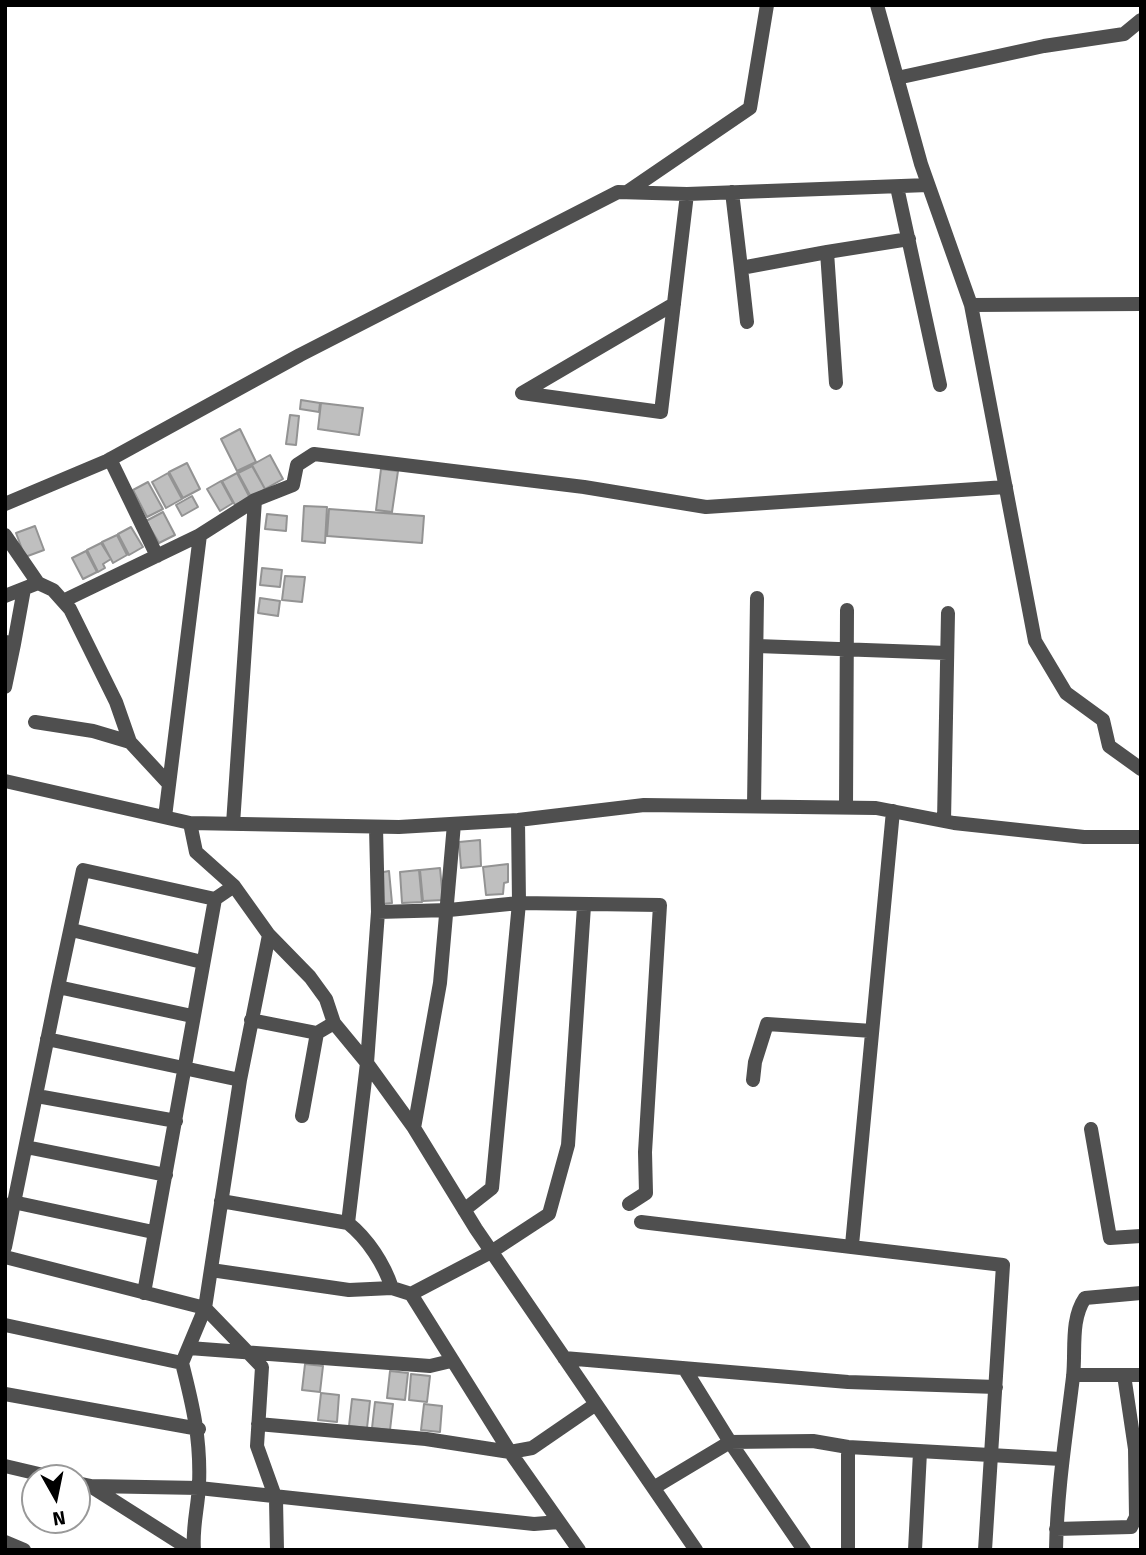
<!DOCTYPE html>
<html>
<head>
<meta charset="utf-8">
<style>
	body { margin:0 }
	#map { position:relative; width:1146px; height:1555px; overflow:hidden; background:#fff; font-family:"Fira Sans",sans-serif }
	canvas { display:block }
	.frame { position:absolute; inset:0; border:7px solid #000; pointer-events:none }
	.north { position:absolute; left:21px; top:1464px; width:70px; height:70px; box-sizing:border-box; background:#fff; border:2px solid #999; border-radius:50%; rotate:171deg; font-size:19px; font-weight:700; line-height:28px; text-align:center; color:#000 }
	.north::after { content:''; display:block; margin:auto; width:24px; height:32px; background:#000; clip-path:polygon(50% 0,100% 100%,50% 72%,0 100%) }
</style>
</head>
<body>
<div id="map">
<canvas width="1146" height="1555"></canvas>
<div class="frame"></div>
<div class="north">N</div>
</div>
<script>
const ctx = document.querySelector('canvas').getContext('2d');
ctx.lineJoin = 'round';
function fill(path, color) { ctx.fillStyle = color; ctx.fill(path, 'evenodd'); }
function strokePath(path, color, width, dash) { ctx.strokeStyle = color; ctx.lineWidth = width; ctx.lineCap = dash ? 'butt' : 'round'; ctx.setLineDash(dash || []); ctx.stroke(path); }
const building = new Path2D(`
	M301,400L320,403L319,412L300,409Z
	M321,403L363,408L359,435L318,429Z
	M290,415L299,416L296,445L286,444Z
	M240,429L256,462L237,471L221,439Z
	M270,455L283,479L265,489L252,465Z
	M187,463L200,489L183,498L169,472Z
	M252,466L265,489L251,497L238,473Z
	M381,469L398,471L392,512L376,510Z
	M168,473L182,499L166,508L152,482Z
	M237,473L250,498L235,505L222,481Z
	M221,481L233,503L220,511L207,489Z
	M148,482L163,509L147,517L133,490Z
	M192,496L198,507L182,516L176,505Z
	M304,506L327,507L325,543L302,541Z
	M329,509L424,516L422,543L327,536Z
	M163,512L175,535L159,543L146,521Z
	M267,514L287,516L286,531L265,529Z
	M35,526L44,550L25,557L16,533Z
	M131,527L143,547L129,555L118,534Z
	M117,535L127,555L113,563L102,542Z
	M101,543L111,559L103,564L105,568L98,572L87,550Z
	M86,551L97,572L83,579L72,558Z
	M262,568L282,570L280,587L260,585Z
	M285,576L305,577L302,602L282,600Z
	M260,598L280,601L278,616L258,613Z
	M480,840L481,866L461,868L459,842Z
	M508,864V882L504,883L503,894L486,895L483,867Z
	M440,868L443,900L423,901L420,870Z
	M419,870L422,902L402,903L400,872Z
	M389,871L392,903L382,904L378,873Z
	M305,1364L323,1366L320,1392L302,1390Z
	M390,1371L408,1373L405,1400L387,1398Z
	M411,1374L430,1376L427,1402L409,1400Z
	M321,1393L339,1395L337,1422L318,1420Z
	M352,1399L370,1401L367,1428L349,1426Z
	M375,1402L393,1404L390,1430L372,1428Z
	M424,1404L442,1406L440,1432L421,1430Z`);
fill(building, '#bfbfbf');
strokePath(building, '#939393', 2);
strokePath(new Path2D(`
	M877,5L921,164L971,305L1141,304
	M897,78L1044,46L1124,34L1141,20
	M897,187L940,385
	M627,192L750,108L767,5
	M732,192L741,268L827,252L836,383
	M827,252L909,239
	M741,268L747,322
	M674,304L522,393L661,412L687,194
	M971,305L1035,641L1066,693L1103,720L1109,746L1141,769
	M110,459L157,556
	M255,500L293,485L297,465L314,454L584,487L706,507L1006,487
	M5,504L107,461L300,355L618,192L687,194L928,185
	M5,535L38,583
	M5,596L38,583L53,590L70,609L116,702L130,742L168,783
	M63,601L200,535
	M14,644L24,589
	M757,646L947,653
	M5,687L14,644L6,642
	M35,722L93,731L130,742
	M5,781L190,823L399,827L518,820L644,805L876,808L954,823L1084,837H1141
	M754,806L757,598
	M846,807L847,610
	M165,817L200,535L255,500L233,824
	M944,821L948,613
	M190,823L196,852L234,886L269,935L310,977L326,999L334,1023L367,1063L348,1223
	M376,827L378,912L367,1063L414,1128L476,1229L696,1550
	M378,912L449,910L519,903L660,905L645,1152L646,1193L629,1204
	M72,930L202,962
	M58,987L83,870L215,899
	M251,1020L317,1033L334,1023
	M47,1039L240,1080
	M753,1080L755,1062L767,1024L872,1031
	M37,1096L176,1121
	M302,1116L317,1033
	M414,1128L440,983L454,824
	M1091,1129L1110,1238L1141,1236
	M26,1147L166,1175
	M221,1201L348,1223C368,1239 384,1264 392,1288
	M13,1202L153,1232
	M464,1210L492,1188L519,903L518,820
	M641,1222L1003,1265L985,1550
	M852,1245L893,811
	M5,1247L58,987L192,1016
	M5,1257L205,1308L240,1080L269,935
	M211,1270L349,1290L392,1288L411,1294L491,1252L549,1214L568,1145L584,906
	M144,1293L215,899L234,886
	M411,1294L510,1452L579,1550
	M5,1325L182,1363L205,1308L262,1367L257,1446L276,1499L277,1550
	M189,1348L430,1366L451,1361
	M564,1358L848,1382L996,1387
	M182,1363C193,1406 201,1440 199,1485C198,1508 192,1527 194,1550
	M686,1371L730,1442L804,1550
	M1073,1375H1141
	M1124,1375L1135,1449L1141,1450
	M5,1394L199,1429
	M258,1424L426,1439L510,1452L532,1448L596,1404
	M848,1447V1550
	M5,1466L56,1478
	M77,1483L91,1486L199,1488L534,1524L559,1522
	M92,1487L191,1550
	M655,1487L730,1442L813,1441L848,1447L1061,1459
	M1056,1529L1131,1527L1136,1517L1135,1449
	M5,1542L24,1550
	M915,1550L920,1452
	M1056,1550C1057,1491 1066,1435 1073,1377C1076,1351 1070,1320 1085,1298L1141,1293`), '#4f4f4f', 14);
</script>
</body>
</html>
